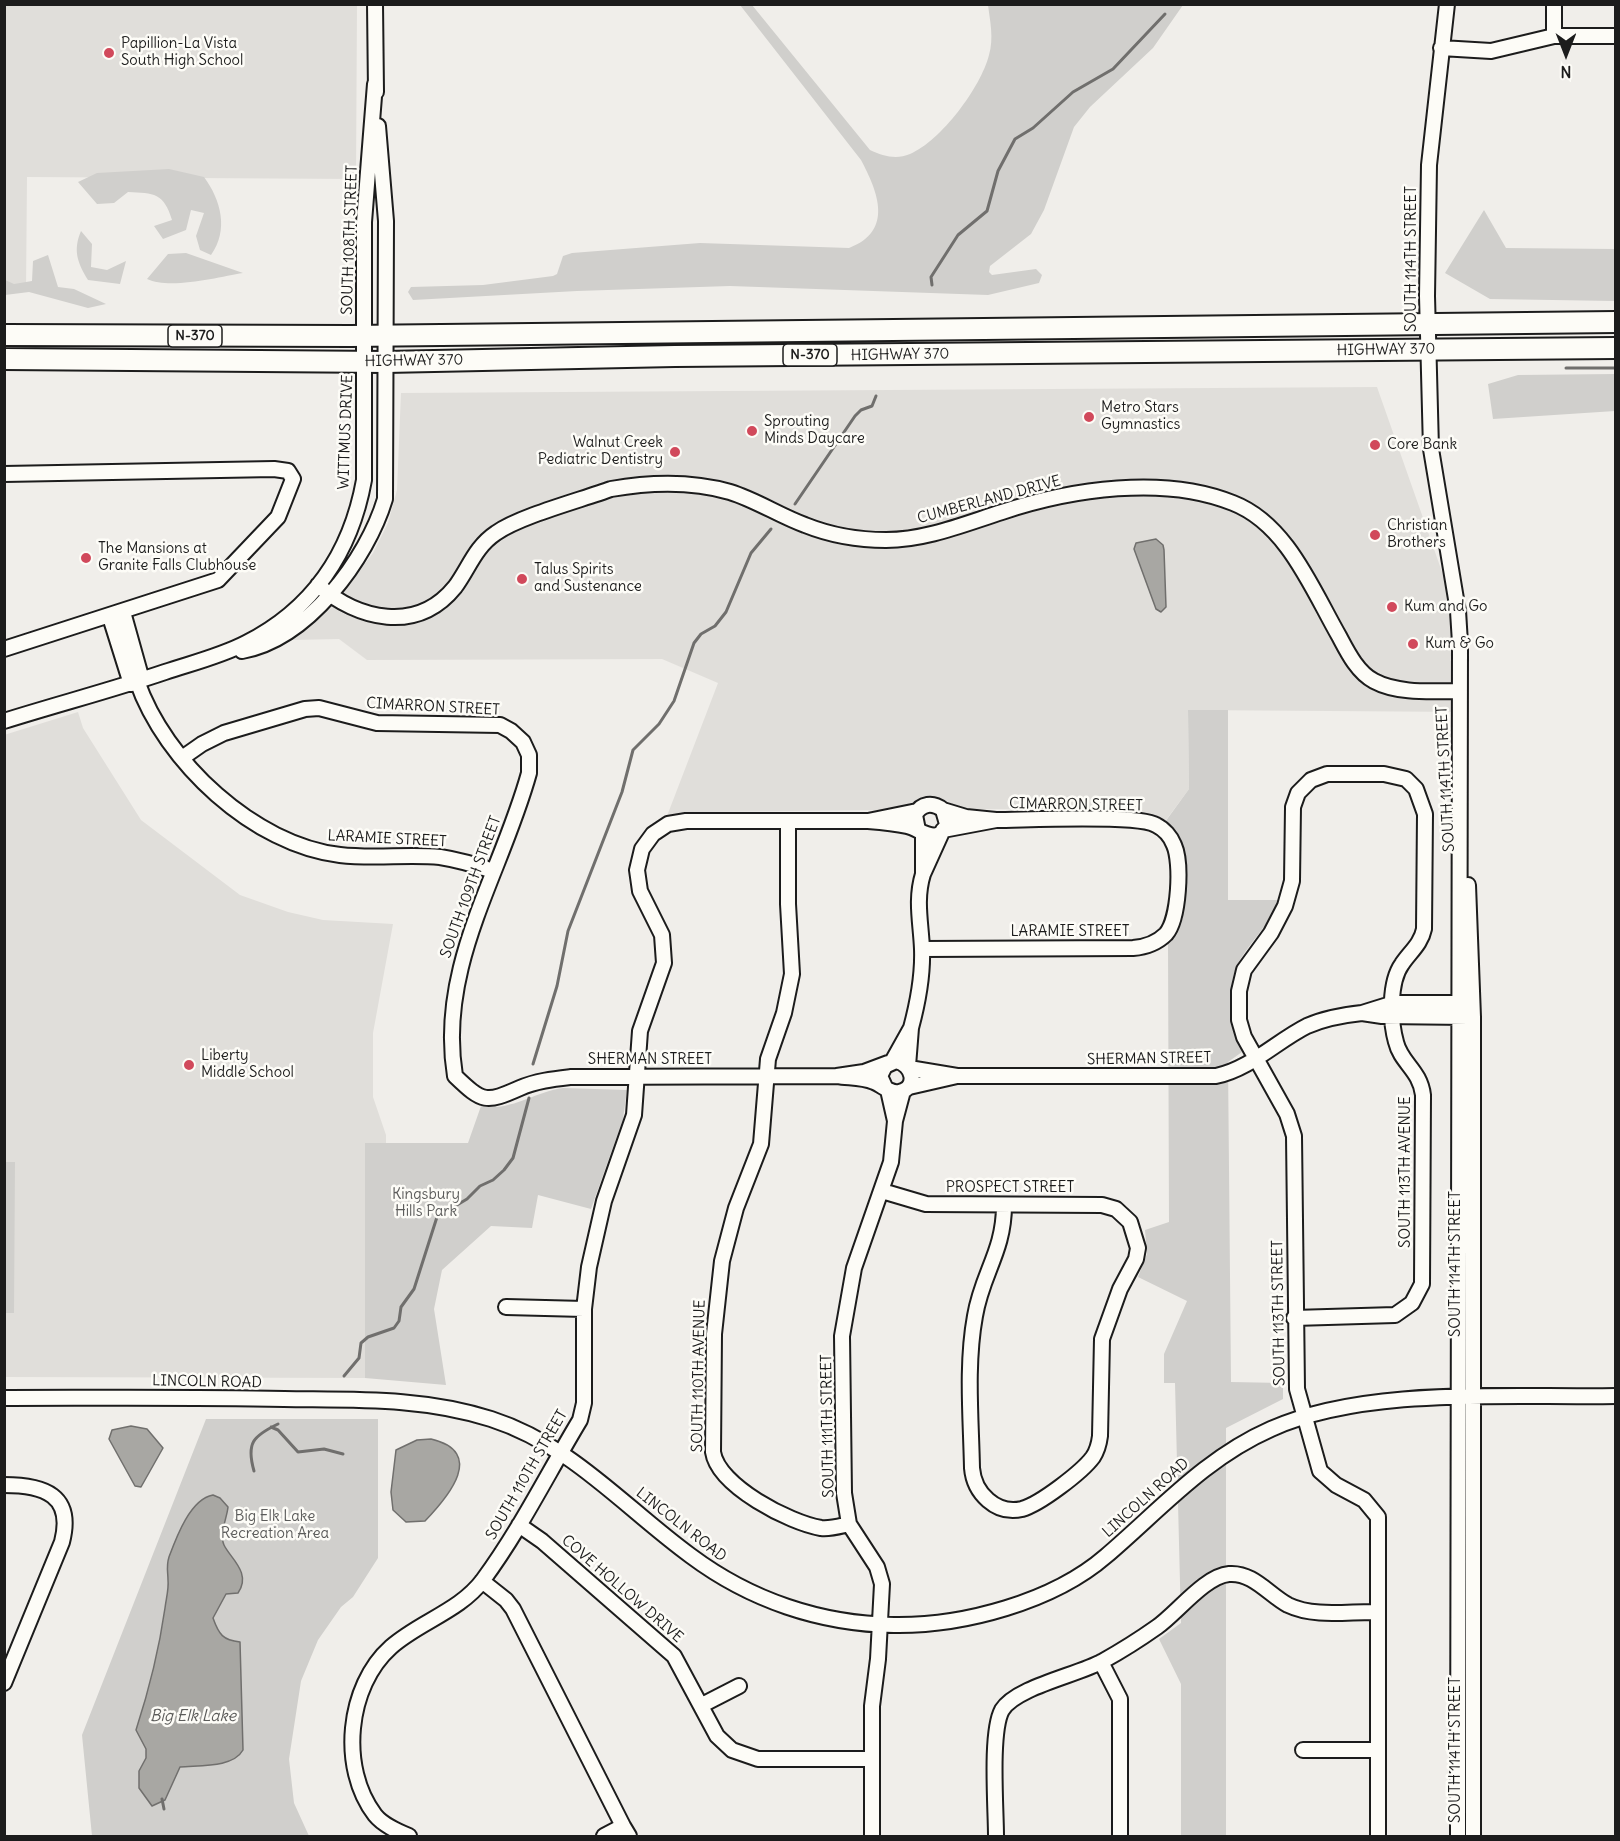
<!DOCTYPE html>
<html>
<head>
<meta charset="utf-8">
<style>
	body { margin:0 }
	#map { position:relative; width:1620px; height:1841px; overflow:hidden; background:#f0eeea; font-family:Delius,sans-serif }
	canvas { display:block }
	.frame { position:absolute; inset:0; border:6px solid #1c1c1c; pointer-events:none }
	.north { position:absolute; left:1536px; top:24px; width:60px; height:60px; -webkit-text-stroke:4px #fdfcf7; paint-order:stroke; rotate:180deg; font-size:16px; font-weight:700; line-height:24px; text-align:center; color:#1c1c1c }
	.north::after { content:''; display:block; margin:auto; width:21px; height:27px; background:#1c1c1c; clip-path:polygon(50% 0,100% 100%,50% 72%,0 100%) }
</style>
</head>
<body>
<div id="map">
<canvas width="1620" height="1841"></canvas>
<div class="frame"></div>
<div class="north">N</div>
</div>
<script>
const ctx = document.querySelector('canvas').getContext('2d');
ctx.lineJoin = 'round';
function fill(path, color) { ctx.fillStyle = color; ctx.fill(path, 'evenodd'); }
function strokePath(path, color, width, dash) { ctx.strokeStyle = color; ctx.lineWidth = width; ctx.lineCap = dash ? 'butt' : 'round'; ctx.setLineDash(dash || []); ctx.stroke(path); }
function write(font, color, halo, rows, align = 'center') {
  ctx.font = font + ' Delius,sans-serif'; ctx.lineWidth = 5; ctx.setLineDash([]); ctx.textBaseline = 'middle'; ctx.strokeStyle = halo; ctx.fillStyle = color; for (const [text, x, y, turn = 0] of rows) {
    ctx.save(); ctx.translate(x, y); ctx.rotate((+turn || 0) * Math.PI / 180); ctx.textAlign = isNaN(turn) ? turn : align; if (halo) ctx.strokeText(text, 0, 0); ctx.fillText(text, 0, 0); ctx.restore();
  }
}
fill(new Path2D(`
	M5,5H357L356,179L27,177L26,291L5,293Z
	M1377,387L1454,606H1468L1469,712L1188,710L1189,789L1166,820L1138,810L967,809L931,796L891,810L691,812L667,816L718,683L662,659L367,660L339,639L291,640L331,608L373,553L388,523L397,490L401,393Z
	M78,712L83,728L141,820L240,895L288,912L323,920L393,924L373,1033V1097L386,1135V1143H365V1378L5,1377L4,735Z`), '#e0deda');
fill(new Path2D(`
	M740,5H752L870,150C883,156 896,160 910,154C941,141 981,87 989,55C994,38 990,21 988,5H1183L1153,48L1090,107L1074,127L1044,210L1031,234L990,266L989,272L992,275L1036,269L1042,275L1039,283L988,295L730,286L577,291L413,300L408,292L411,287L483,285L553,276L557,274L563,256L572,253L700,243L849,248C894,231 878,192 861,160Z
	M169,169L204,177C221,200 229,230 211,255L200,250L196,236L204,213L191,210L186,230L163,239L154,226L172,220C164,193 154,193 128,192L114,203L97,204L78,182L97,173Z
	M1484,210L1506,248L1615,249V301L1490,299L1445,273Z
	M81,231L92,244L91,267L107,270L126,261L120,284L88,280C77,262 73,250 81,231Z
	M186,253L243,273C218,277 170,290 147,279L168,254Z
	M48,255L58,287L74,289L106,304L88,308L29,292L5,295V280L14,284L32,281L33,261Z
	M1615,374V411L1493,419L1488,384L1518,375Z
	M1188,710H1228V900H1279C1270,923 1254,938 1241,958C1224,984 1231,1025 1242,1052L1228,1062L1231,1382L1283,1383V1399L1226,1428V1836H1181V1684L1159,1639L1181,1623L1175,1383H1164V1354L1187,1301L1138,1277L1147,1254L1145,1230L1169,1222L1168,944L1183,918L1184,857L1181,841L1165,822L1189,789Z
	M563,1088L627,1090L623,1119L591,1209L538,1195L532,1228L491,1226L442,1270L434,1309L446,1385L365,1378V1143H468L481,1106C510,1112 534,1092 563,1088Z
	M5,1162H15L14,1313H5Z
	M206,1419H378V1558L353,1597L341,1607L318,1640L301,1681L289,1759L294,1803L309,1836H92L82,1735Z`), '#d0cfcc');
const water = new Path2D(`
	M1156,539L1163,545L1164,550L1166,607L1161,612L1156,609L1134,549L1136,543Z
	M131,1426L147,1429L163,1448L141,1487L135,1486L109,1439L112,1430Z
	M431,1439C486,1452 449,1496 425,1521L406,1522L393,1510L391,1492L396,1450L417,1440Z
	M213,1495L220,1498L228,1507C227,1518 219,1534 224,1545C230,1558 252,1573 238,1593L226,1594L213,1618C219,1635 223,1640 240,1642L243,1750C233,1768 199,1765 180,1767L165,1800L152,1806L139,1788V1771L146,1758V1749L136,1730C149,1690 159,1650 165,1608C166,1599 169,1589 168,1580C168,1572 166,1566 169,1557C176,1538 190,1499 213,1495Z`);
fill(water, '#a8a7a3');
strokePath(water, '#706f6d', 1.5);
strokePath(new Path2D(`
	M932,285L931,277L958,235L987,211L998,171L1015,139L1033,128L1073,92L1113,69L1165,14
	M1566,368H1616
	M795,504L855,416L861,410L872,406L876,396
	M533,1064L557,986L568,931L622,792L633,750L659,724L674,701L694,643L701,634L715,626L726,612L751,553L771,529
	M344,1376L359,1358L361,1343L368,1337L394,1328L399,1321L401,1307L414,1289L437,1217L467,1199L480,1186L493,1180L504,1170L513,1158L529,1098
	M271,1427L278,1430L298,1452L324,1449L343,1454
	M254,1471C246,1443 253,1436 278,1424
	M162,1799L164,1809`), '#706f6d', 3);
const minor = new Path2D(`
	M375,4L376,92
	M1447,4L1429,165L1427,296L1431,449L1458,611L1460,643L1458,1836
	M1554,4V36
	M1441,48L1491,51L1554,36H1616
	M4,474L274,469L288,471L293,479L278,517L218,580L4,649
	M318,585C358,620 417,634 455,587C469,568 475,547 496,533C520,516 581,500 611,489C651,482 692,481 730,492C756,500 780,516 805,525C830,535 859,540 886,540C926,540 964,524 1002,512C1071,489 1164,475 1233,503C1287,524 1312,589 1339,636C1347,651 1357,672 1374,681C1398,694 1432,691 1459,691
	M123,612L142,680
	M110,617L131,684
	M242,651C308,639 367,559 385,499L386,221L378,126
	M137,681C165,762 254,845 340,855C373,859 407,854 440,857C459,860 476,865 493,871
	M4,721C58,704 112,690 165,672C192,663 221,656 246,643C313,609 351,552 364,480V222L375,84
	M182,758L202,744L224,733L305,709L319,708L377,723L500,725L511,731L523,742L529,755V773C501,875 437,966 455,1076C483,1103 486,1103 520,1088C536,1081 554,1079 571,1077L837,1076
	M943,810L966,817L996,820L943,830
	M917,811L868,821C881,822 894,823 907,826C921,829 938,847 947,824L943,810C933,802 921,803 915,815L918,830
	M788,821V904L792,974L784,1013L768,1059L761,1144L736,1208L722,1261L714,1334L713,1452C718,1486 790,1523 821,1528C831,1529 840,1526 849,1524
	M923,834V874L942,832
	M1468,885L1473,1017V1836
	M922,949L1133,948C1146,947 1157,943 1166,934C1179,919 1182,863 1174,845C1171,837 1164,829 1156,825C1138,814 1024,820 996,820
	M1466,1003H1394L1362,1013L1382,1016L1468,1017
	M911,1028C918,1002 923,976 922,949C921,923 915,900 923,874
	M892,1062L911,1028L908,1066
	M957,1076H1216C1250,1069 1277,1041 1307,1026C1325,1018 1343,1015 1362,1013
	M885,1087L880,1076L885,1066L896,1061C913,1064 919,1088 899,1092C890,1094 882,1085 874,1082C862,1077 849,1078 837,1076L864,1072L888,1063
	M909,1087L957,1076L909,1068
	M888,1090L895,1121L903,1091
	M882,1191L926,1204L1102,1205L1116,1209L1130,1222L1138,1248L1136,1259L1120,1289L1102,1339L1100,1436C1099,1444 1097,1451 1093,1457C1082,1472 1040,1504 1022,1509C996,1515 974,1493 972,1468C971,1418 966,1365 975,1316C982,1273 1004,1252 1004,1205
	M506,1307L584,1309
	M1294,1318L1395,1315L1412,1303L1422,1284L1423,1095C1420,1070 1401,1063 1396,1042C1390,1021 1389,982 1402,964C1410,952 1421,944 1424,929L1425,814L1416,789L1406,779L1384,774H1327L1311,780L1298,793L1293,807L1292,881L1285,906L1271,933L1244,970L1239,991V1020L1244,1037L1287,1114L1294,1136L1297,1389L1320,1471L1336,1485L1364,1500L1378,1517V1836
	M4,1398C98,1398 191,1397 284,1399C354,1400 423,1397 491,1419C572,1445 625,1508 691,1556C750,1600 820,1624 894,1625C963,1626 1053,1602 1106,1556C1160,1510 1205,1458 1271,1429C1367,1386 1510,1398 1616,1396
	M4,1485C44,1485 74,1495 62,1542L4,1683
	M519,1525L542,1541L674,1656L717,1736L732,1750L758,1759H872
	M482,1581L506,1600L513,1609L623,1826
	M1101,1662L1120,1699V1836
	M702,1705L739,1686
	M1303,1750H1378
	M409,1836C397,1831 383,1825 375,1815C339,1768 347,1686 391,1647C419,1622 460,1611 483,1580C520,1530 548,1473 580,1420L584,1403V1309L589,1267L604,1201L634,1115L640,1031L664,963L662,935L640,891L637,870L642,849L653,834L668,824L686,821H868
	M604,1836L623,1826L629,1836
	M872,1836V1706L878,1659L882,1584L877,1567L849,1524L844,1493L842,1336L854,1268L891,1162L895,1121
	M996,1836C996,1808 990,1732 1002,1710C1016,1687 1078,1675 1103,1661C1121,1651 1140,1639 1157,1627C1177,1613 1205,1576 1229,1574C1253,1572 1269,1595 1288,1605C1315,1618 1350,1611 1378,1612`);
const highway = new Path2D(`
	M4,335L351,336L1616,322
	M4,359L386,362L675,356L1616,348`);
strokePath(minor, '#1c1c1c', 18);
strokePath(highway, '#1c1c1c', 24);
strokePath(minor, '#fdfcf7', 14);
strokePath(highway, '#fdfcf7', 20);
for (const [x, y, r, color] of [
	[109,53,6,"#d1495b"],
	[1089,417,6,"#d1495b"],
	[752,431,6,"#d1495b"],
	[1375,445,6,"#d1495b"],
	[675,452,6,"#d1495b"],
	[1375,535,6,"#d1495b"],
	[86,558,6,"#d1495b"],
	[522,579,6,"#d1495b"],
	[1392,607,6,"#d1495b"],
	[1413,644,6,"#d1495b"],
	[189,1065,6,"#d1495b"]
]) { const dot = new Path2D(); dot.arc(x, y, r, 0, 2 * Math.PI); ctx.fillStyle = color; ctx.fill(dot); strokePath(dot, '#fdfcf7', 2); }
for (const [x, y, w] of [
	[195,336,54],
	[810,355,54]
]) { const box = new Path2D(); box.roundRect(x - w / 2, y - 11, w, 22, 4.5); ctx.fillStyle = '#fdfcf7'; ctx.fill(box); strokePath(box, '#1c1c1c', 1.5); }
write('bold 14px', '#1c1c1c', null, [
	["N-370",195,336],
	["N-370",810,355]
]);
write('15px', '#1c1c1c', '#fdfcf7', [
	["Papillion-La Vista",121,44],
	["South High School",121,61],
	["Metro Stars",1101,408],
	["Gymnastics",1101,425],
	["Sprouting",764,422],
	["Minds Daycare",764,439],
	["Walnut Creek",663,443,"right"],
	["Pediatric Dentistry",663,460,"right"],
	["Core Bank",1387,445],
	["Christian",1387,526],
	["Brothers",1387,543],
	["The Mansions at",98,549],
	["Granite Falls Clubhouse",98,566],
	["Talus Spirits",534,570],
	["and Sustenance",534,587],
	["Kum and Go",1404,607],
	["Kum & Go",1425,644],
	["Liberty",201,1056],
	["Middle School",201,1073]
], 'left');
write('15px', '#1c1c1c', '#fdfcf7', [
	["SOUTH 108TH STREET",350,240,-88],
	["SOUTH 114TH STREET",1412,259,-90],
	["HIGHWAY 370",1386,350,-1],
	["HIGHWAY 370",900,355,-1],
	["HIGHWAY 370",414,361,-1],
	["WITTMUS DRIVE",346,432,-88],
	["CUMBERLAND DRIVE",989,500,-15],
	["CIMARRON STREET",433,707,3],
	["SOUTH 114TH STREET",1446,779,-93],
	["CIMARRON STREET",1076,805,1],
	["LARAMIE STREET",387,839,3],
	["SOUTH 109TH STREET",471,887,-70],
	["LARAMIE STREET",1070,932],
	["SHERMAN STREET",1149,1059,-1],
	["SHERMAN STREET",650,1060],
	["SOUTH 113TH AVENUE",1406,1172,-90],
	["PROSPECT STREET",1010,1188],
	["SOUTH 114TH STREET",1456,1264,-90],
	["SOUTH 113TH STREET",1279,1313,-91],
	["SOUTH 110TH AVENUE",699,1376,-89],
	["LINCOLN ROAD",207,1382,1],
	["SOUTH 111TH STREET",828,1426,-91],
	["SOUTH 110TH STREET",527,1475,-60],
	["LINCOLN ROAD",1146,1498,-42],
	["LINCOLN ROAD",681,1525,38],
	["COVE HOLLOW DRIVE",622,1589,41],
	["SOUTH 114TH STREET",1456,1750,-90]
]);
write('15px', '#5b5b5a', '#fdfcf7', [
	["Kingsbury",426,1195],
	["Hills Park",426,1212],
	["Big Elk Lake",275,1517],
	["Recreation Area",275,1534]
]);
write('italic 16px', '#5b5b59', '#fdfcf7', [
	["Big Elk Lake",193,1716]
]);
</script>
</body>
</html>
